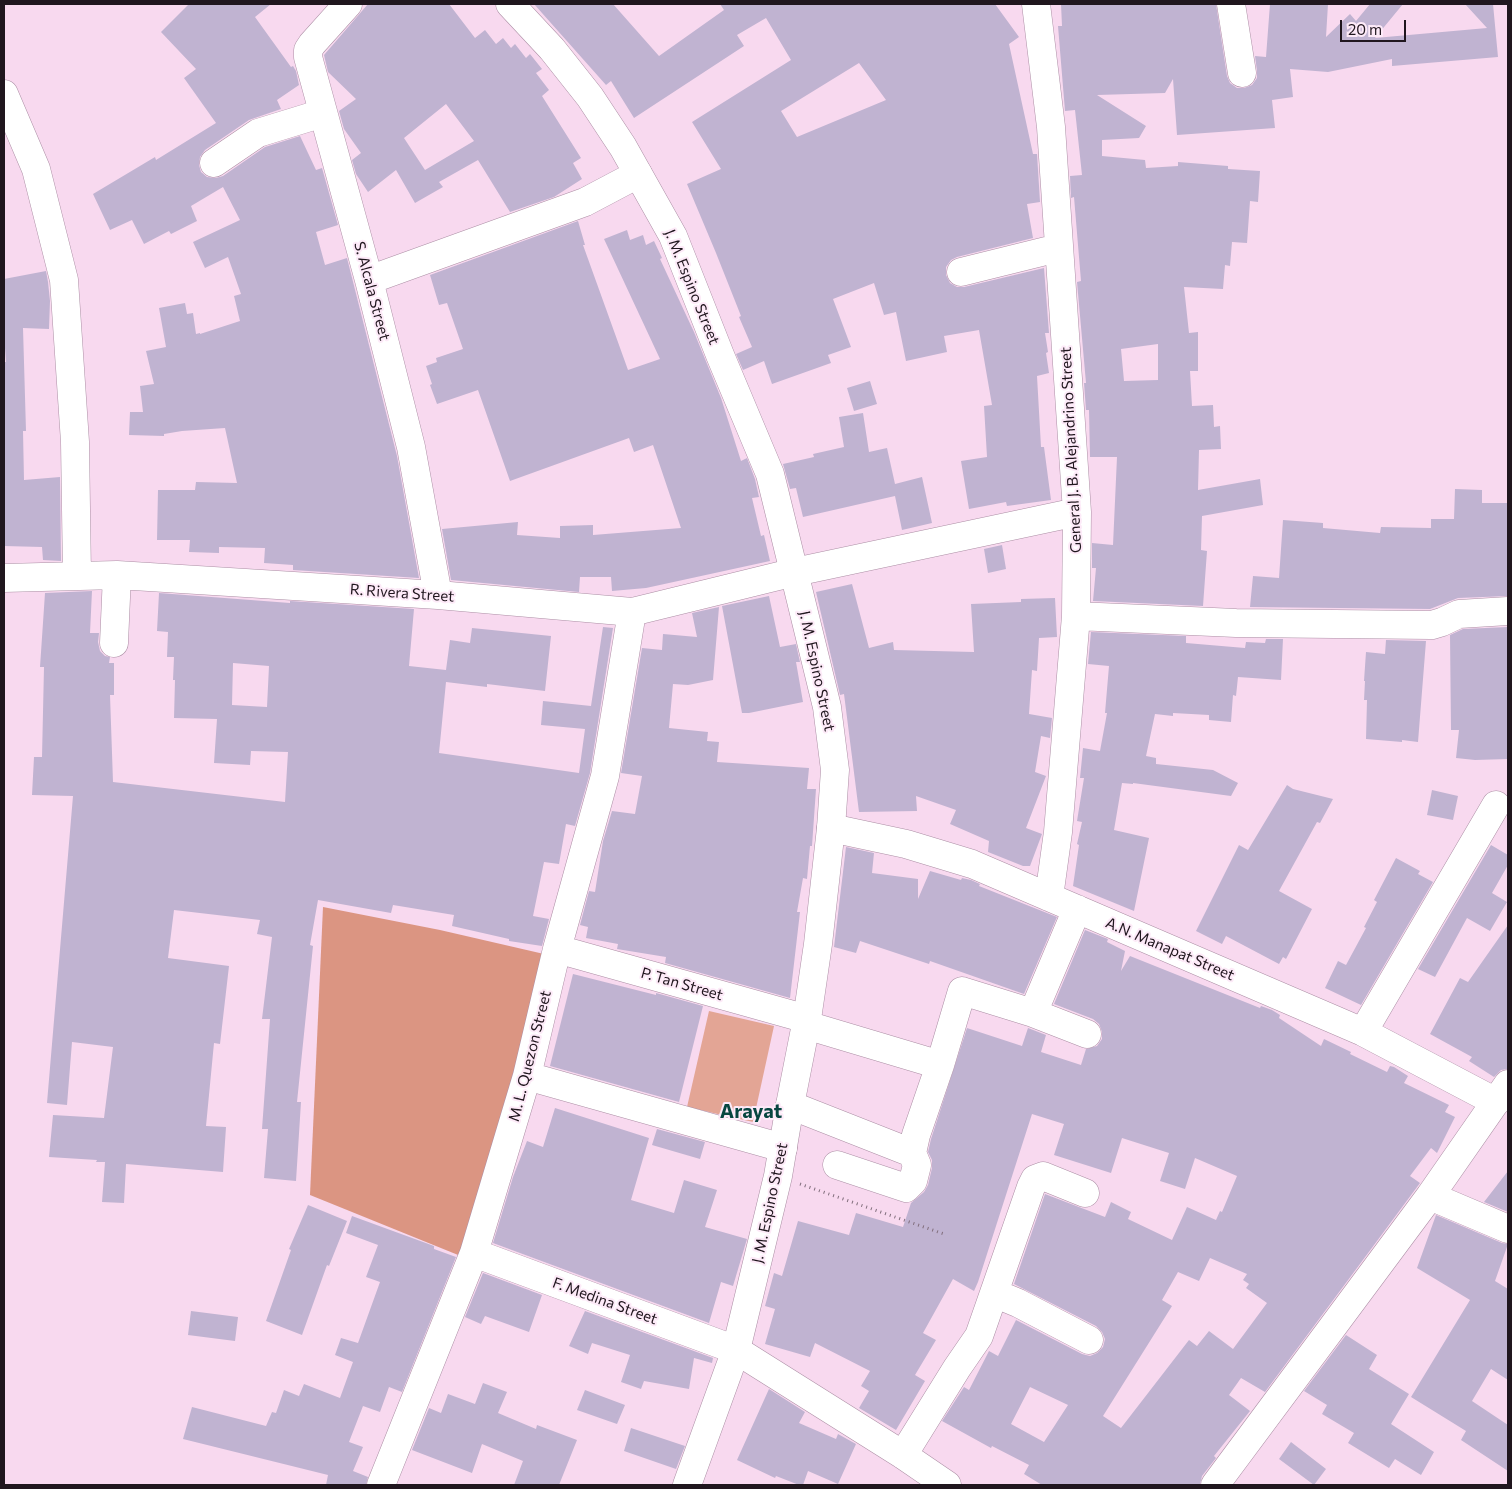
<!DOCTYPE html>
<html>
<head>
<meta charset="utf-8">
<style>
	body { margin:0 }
	#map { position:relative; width:1512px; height:1489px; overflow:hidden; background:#f8d9ef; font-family:Commissioner,sans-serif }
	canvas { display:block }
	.frame { position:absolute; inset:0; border:5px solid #20161e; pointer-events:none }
	.scale { position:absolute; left:1340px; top:20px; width:66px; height:22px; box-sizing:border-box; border:2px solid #20161e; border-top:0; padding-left:6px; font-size:15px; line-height:18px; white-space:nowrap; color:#20161e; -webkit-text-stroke:4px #fdeaf8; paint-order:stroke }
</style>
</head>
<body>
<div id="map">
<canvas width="1512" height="1489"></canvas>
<div class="frame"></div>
<div class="scale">20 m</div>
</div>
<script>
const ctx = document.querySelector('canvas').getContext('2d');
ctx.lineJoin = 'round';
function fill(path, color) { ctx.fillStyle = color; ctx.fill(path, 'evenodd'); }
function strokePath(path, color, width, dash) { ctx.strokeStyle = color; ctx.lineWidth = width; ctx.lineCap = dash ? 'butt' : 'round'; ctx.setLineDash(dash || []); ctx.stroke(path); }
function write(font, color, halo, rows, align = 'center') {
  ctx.font = font + ' Commissioner,sans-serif'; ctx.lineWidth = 4; ctx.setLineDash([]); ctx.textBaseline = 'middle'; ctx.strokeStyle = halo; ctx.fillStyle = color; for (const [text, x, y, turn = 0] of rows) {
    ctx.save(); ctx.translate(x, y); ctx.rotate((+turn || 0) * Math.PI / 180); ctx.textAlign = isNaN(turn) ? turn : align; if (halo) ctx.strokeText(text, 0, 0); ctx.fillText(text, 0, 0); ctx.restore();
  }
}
fill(new Path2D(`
	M709,1011L774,1026L753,1122L687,1107Z`), '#e3a595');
fill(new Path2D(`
	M323,907L440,930L544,954L468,1259L310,1195Z`), '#db9582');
fill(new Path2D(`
	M189,4H271L255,17L291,67L293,66L296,71L299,85L277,100L281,109L249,120L205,150L200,157L199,165L201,172L207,177L216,178L223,176L265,147L300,136L316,170L322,168L338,225L316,232L325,265L347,258L397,456L419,578L293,570V565L264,563L265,548L219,547V553L189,552L190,540H157L158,490H195L196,482L237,483L225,428L182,431L164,434V436L129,435L130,412H143L140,386L154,384L146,351L166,347L159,308L185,303L187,314L193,313L196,334L200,333V334L240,321L234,296L241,294L228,257L205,268L193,242L240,220L223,187L191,206L197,221L171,234L169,231L144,244L132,220L110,230L93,194L155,157L156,160L216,123L184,78L196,69L161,32Z
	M368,4H449L475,38L485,30L496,44L503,38L511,48L515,44L526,58L530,54L542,69L536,73L549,90L542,96L581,158L573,163L582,179L554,197L510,212L478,160L439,182L443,187L415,203L396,170L368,192L356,174L352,160L361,153L344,129L339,111L356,99L328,72L324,55ZM446,104L474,141L425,170L404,138Z
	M534,4H613L659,56L724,10L720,4H995L1019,37L1009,44L1033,154H1037L1040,202L1027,204L1033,238L957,257L951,260L946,267V275L950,283L957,287H964L1044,268L1049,333H1045L1048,352L1046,353L1049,373L1037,376L1041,447H1044L1051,500L1007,506L1006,502L969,509L961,461L987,457L984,406L992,405L979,330L944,336L947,352L906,361L896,312L884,315L874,283L833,299L851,347L828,355L831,363L772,384L764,361L743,370L736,354L752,347L739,317L741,316L716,253L687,184L721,169L692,122L791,60L766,18L737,35L744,46L634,118L611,81L606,85ZM859,63L886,100L797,137L781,111Z
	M1061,4H1216L1227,76L1230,83L1237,88H1244L1252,85L1257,78V71L1255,56L1266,57L1270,4H1328L1326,37L1350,14L1356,21L1370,4H1403L1375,38L1487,28L1465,4H1493L1498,57L1392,66V59L1328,72L1290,69L1293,97L1272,100L1275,128L1177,135L1173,79L1165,93L1097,95L1146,126L1139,138L1102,140V156L1145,160L1146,168L1178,166V162L1228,166V169L1260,171L1258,202L1250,201L1247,243L1232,242L1230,266L1225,265L1223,289L1184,287L1189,333L1198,332V371H1190L1192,406L1213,405L1214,427L1220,426L1221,449L1199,450L1198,490L1260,479L1263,505L1202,516L1201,550L1207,551L1203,606L1093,601L1096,568H1092V543L1113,545L1117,457H1090L1089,410H1086L1084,383H1086L1077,282L1081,281L1074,197L1071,198L1070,176L1082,175L1075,110L1065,111L1058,26H1062ZM1158,344V380L1124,381L1121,349Z
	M578,221L585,245H583L628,370L660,359L604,239L627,230L630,240L643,235L646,245L654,241L662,258L660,259L694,332L721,398L741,461L747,458L755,479L759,497L752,498L761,536L764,535L770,561L646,588L612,591L611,577H580L579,592L451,580L442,529L518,522L517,535L560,538V526L593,525V535L681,528L653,445L634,452L629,438L510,481L478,390L437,404L430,385L432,384L426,366L437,362L436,358L463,349L447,303L439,305L430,275Z
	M46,271L48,282L50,301L49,329L23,328L26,431H23L24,480L60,477L61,561L43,560L42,547L4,546V362H6L4,334V279Z
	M870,381L877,404L854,411L847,388Z
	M863,413L869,452L887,448L895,484L922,477L932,523L902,530L895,496L803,517L796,488L790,489L783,464L814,457L813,454L844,447L839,417Z
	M1455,489L1482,490V503H1508V596L1458,598L1430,609L1250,607L1253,576L1279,578L1283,520L1323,523V528L1380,533L1381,527L1431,528V519H1454Z
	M1002,545L1006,569L988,573L984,549Z
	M852,584L869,648L893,642L894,650L974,652L971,604L1021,602V599L1055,598L1057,637L1039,638L1037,671L1032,670L1029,714L1052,718L1050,738L1041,736L1035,772L1046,776L1026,828L1042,834L1030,866H1023L988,852L989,841L950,824L956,810L916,796L917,811L859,812L844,694L840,695L816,592Z
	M92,591L90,633H99L98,642L100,651L105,656L110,657L109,663H114V695H110L113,782L285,802L288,752L251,751L250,765L214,763L217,719L174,718L175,680H173L174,657H167L168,632L157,631L159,593L290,603V601L414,609L409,666L446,670L450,640L470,643L472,628L551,636L545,691L487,684V687L446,682L439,753L579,773L585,729L541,725L543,701L591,706L603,627L613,628L590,773L575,826L566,824L559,864L544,862L533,916L549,919L542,946L509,941V939L452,926L454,915L393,905L391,913L318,900L310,945L313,946L297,1102H301L296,1181L264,1178L268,1129H262L270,1019H262L272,937L257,934L260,920L174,910L168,958L229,966L220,1044L214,1043L206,1126L226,1127L223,1172L126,1164L124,1203L102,1202L105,1162H96L97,1160L49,1157L53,1115L104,1118L113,1047L72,1042L67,1105L47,1103L73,796L32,795L34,757H42L44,667H40L45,593ZM233,663L269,666L267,707L232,705Z
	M769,596L780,647L796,644L800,662H796L803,702L749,713H742L722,606Z
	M719,607L713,680L688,685L673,684L669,728L708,732L707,741L719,742L717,762L809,768L807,789H816L812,846H810L807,879L803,878L797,912H800L790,998L665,963L666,957L617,949L618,944L586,938L588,927L580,925L589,891L595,892L603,841L612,811L635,814L642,776L621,773L642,648L662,650L663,634L697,637L692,613Z
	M1508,627V759L1475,760L1456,758L1459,730H1451L1450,635L1463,629Z
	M1091,632L1186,636V643L1245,648L1246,642L1265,643L1266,639H1283L1281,680L1238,677L1236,696L1233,695L1231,722L1209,720V715L1173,713V716L1155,714L1146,756L1156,758V764L1213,770L1238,783L1231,796L1133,783V784L1122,783L1114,830L1149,838L1134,911L1073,886L1079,845L1077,844L1082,822L1077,821L1084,778H1080L1083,748L1100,751L1107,713H1105L1109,666L1088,664Z
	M1386,640L1426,641L1418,742L1402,740V742L1366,739L1367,700H1364L1365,681H1364L1366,652L1385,654Z
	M1287,785L1293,789L1333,799L1320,823L1317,822L1279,891L1312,909L1286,959L1283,957L1279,964L1226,936L1222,944L1196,931L1239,845L1248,850Z
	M1432,790L1458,796L1453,820L1427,815Z
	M1491,845L1508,855V865L1492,893L1507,902L1490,931L1467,918L1435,977L1418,969Z
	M846,847L874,853L872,873L918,879V899L930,871L961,880L962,878L971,880L980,884L979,886L1057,917L1024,994L930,961L929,964L860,941L856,953L834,947Z
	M1396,858L1420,871L1418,874L1433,882L1361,1005L1325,988L1338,961L1346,965L1366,928L1364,927L1377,902L1374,900Z
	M1508,925V1069L1501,1070L1494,1077L1469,1061L1472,1057L1430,1034L1460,978L1468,982Z
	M1085,930L1108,939L1107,942L1125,951L1121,971L1130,956L1260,1008L1261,1006L1272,1010L1280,1015L1279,1018L1321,1046L1324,1039L1351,1052L1350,1054L1387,1072L1390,1066L1394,1067L1408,1076L1404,1083L1449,1105L1445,1112L1455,1117L1437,1153L1431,1148L1410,1176L1420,1183L1265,1392L1241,1378L1229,1395L1250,1411L1214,1456L1216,1458L1202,1476L1200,1485H1042L1024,1474L1029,1465L992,1446L991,1448L942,1421L964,1387L969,1390L989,1351L998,1356L1016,1320L1082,1354L1090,1356L1097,1353L1103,1347L1105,1339L1102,1332L1096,1326L1014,1284L1045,1194L1105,1217L1111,1202L1131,1212L1128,1219L1172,1240L1187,1207L1216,1220L1220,1211L1222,1212L1237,1176L1195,1158L1185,1189L1160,1181L1169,1153L1122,1138L1111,1173L1054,1155L1064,1124L1032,1114L978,1282L974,1291L953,1279L923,1333L936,1340L915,1375L925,1381L896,1430L859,1408L869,1391L861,1386L870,1371L815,1343L810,1357L765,1344L775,1309L765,1306L774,1273L782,1276L798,1221L849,1235L856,1213L903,1227L911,1203L924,1192L928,1185L932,1168V1160L928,1152L931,1139L967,1028L1022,1046L1028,1028L1046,1035L1041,1052L1081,1065L1086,1049L1097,1046L1102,1039V1032L1099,1024L1093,1019L1054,1004ZM1210,1258L1247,1274L1243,1280L1249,1284L1246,1288L1267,1303L1233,1349L1209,1331L1197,1346L1189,1340L1121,1428L1103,1416L1172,1306L1162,1300L1178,1272L1199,1281ZM1030,1387L1068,1405L1044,1442L1011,1424Z
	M573,974L656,995V993L703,1006L679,1102L550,1066Z
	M555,1108L649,1138L631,1200L674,1213L684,1180L717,1190L705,1227L747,1239L733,1286L721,1282L709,1323L493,1243L513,1177L527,1141L543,1147Z
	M657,1129L705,1142L700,1159L652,1145Z
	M1508,1171V1212L1484,1202Z
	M308,1205L347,1221L329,1266L327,1265L302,1335L266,1321L291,1250L289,1249Z
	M1436,1215L1502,1243L1508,1244L1495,1281L1508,1289V1380L1491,1369L1472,1401L1508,1425V1471L1461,1440L1466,1431L1411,1397L1470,1300L1417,1268Z
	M352,1216L434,1246V1249L456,1257L402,1392L389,1387L380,1412L363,1406L349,1442L363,1447L353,1471L368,1477L366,1485H326L328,1475L183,1439L192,1407L266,1426L272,1412L276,1413L284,1390L299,1396L304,1384L340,1398L353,1362L335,1355L341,1338L358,1343L380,1282L366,1277L378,1245L346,1233Z
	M483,1273L542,1295L529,1332L485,1316L481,1324L465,1317Z
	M191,1311L238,1317L235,1341L188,1335Z
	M585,1311L713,1358L712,1363L694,1358L689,1389L644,1381L641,1389L621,1382L630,1355L592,1343L588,1354L569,1346Z
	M1346,1335L1377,1355L1369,1369L1409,1394L1391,1424L1434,1452L1421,1475L1395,1459L1389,1468L1348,1443L1354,1433L1322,1414L1327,1405L1304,1391Z
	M483,1383L507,1392L498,1413L536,1429L537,1425L577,1440L559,1485H514L523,1461L482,1444L472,1473L412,1450L429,1408L441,1413L448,1394L475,1404Z
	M769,1389L805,1412L799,1423L836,1439L838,1434L856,1444L838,1484L808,1471L803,1485H799L776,1476L775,1478L737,1460Z
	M585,1390L625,1405L617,1424L577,1410Z
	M631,1428L685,1446L676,1469L624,1451Z
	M1291,1442L1326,1469L1314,1485L1279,1459Z`), '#c0b3d1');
const minor = new Path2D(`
	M348,4L312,44L308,50V57L369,280L411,447L438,595
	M1036,4L1051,127L1077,512L1076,616L1058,832L1049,897
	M1231,4L1242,73
	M4,94L36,169L64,280L75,442L77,576
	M214,163L258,133L323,113
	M961,272L1058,248
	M369,280L585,202L638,174
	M4,578L117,575L438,595L632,612L795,572L1077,512
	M1076,616L1236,623L1432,625L1442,622L1459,614L1508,611
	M114,643L117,575
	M831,828L906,844L972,864L1363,1032L1496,1102
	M557,949L807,1019
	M1033,1013L1087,1034
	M806,1025L940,1065
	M1363,1032L1496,805
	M527,1076L783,1148
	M790,1105L912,1153
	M837,1165L906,1188L913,1181L917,1165L912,1153L916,1135L940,1065L962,991L1033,1013L1077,909
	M1430,1196L1508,1229
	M474,1253L736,1350L903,1455L947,1485
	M994,1293L1031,1187L1035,1179L1043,1176L1085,1193
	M903,1455L957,1368L979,1336L994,1293L1018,1303L1089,1340
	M381,1485L474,1253L527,1076L557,949L605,776L632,612
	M1215,1485L1430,1196L1508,1084`);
const major = new Path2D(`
	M510,4L552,49L590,97L623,147L673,236L720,355L770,474L827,707L835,770L831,828L818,944L807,1019L790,1105L778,1176L736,1350L687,1485`);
strokePath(minor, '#ac8fa5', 29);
strokePath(major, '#ac8fa5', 29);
strokePath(new Path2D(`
	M800,1184L944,1234`), '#816e7c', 3, [1, 4]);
strokePath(minor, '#fff', 28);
strokePath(major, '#fff', 28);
write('15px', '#20161e', '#fdeaf8', [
	["J. M. Espino Street",692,287,68],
	["S. Alcala Street",372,291,75],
	["General J. B. Alejandrino Street",1071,450,-93],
	["R. Rivera Street",402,593,4],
	["J. M. Espino Street",817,671,78],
	["A.N. Manapat Street",1170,949,23],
	["P. Tan Street",682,984,16],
	["M. L. Quezon Street",530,1056,-76],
	["J. M. Espino Street",770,1203,-78],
	["F. Medina Street",605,1301,20]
]);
write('bold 20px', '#074640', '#fdeaf8', [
	["Arayat",751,1111]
]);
</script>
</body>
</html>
